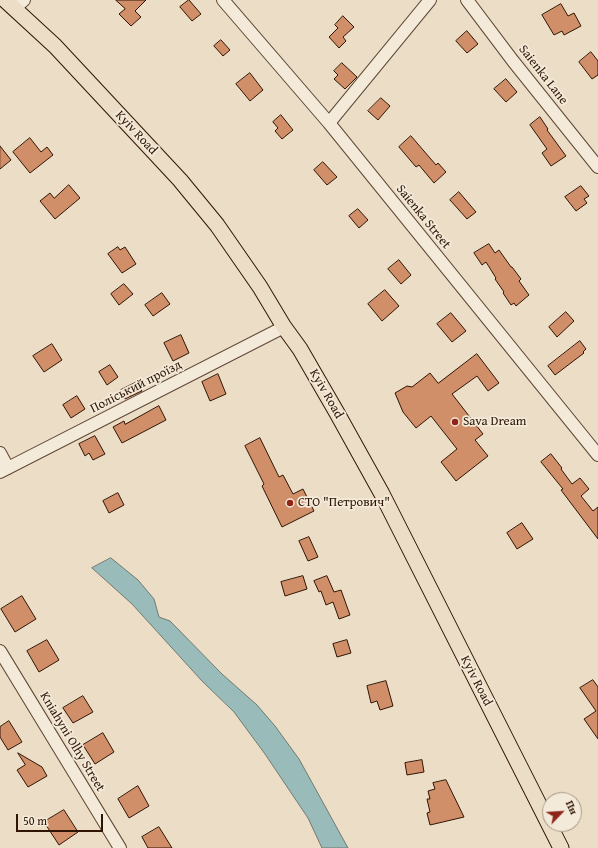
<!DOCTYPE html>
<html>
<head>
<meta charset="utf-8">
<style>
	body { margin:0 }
	#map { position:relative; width:598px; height:848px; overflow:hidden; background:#ecdec6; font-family:"Gentium Book Plus",serif }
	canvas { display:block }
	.north { position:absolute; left:542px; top:792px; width:40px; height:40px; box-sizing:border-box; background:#f3eada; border:1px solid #a59584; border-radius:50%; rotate:65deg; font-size:11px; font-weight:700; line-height:16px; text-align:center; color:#301504 }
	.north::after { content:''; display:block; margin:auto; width:14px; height:18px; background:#8f2418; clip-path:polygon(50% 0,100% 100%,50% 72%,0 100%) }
	.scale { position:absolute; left:16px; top:814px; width:87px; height:18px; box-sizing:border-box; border:2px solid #301504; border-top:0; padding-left:5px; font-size:12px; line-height:14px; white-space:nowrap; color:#301504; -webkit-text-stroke:3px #f3eada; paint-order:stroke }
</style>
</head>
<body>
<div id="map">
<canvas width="598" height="848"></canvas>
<div class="north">Пн</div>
<div class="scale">50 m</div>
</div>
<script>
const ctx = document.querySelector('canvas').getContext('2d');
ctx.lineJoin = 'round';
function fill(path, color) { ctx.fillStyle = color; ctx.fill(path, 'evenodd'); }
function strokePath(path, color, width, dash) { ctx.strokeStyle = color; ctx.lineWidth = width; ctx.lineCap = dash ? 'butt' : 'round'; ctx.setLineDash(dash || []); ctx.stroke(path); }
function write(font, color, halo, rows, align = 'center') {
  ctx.font = font + ' "Gentium Book Plus",serif'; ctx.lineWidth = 3.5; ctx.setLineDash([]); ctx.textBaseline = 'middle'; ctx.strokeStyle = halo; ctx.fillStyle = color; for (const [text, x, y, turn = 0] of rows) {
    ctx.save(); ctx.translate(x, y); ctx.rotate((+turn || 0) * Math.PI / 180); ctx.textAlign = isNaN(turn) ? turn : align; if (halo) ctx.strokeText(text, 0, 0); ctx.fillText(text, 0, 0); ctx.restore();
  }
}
const water = new Path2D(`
	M111,558L138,580L154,599L159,617L170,621L222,674L257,705L275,726L299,759L348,848H322L308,818L265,754L234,712L202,681L132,604L92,568Z`);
fill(water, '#99bbb9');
strokePath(water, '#6f7971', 1);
const building = new Path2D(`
	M116,0H146L135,11L141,17L131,26L119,14L125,9Z
	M189,0L201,14L192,21L180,7Z
	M561,4L568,16L574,13L581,26L564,35L562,31L554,35L542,15Z
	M343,16L354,27L343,37L346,41L339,48L329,37L338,28L335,25Z
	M467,31L478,44L467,53L456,41Z
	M221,40L230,50L223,56L214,46Z
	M591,52L598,61V75L592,79L579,62Z
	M342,63L357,77L345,89L334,79L338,75L334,71Z
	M250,73L263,90L250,101L236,84Z
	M506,79L517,92L506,102L494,89Z
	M381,98L390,106L378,120L368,111Z
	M281,115L293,130L282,139L275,131L278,128L273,122Z
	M540,117L548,129L547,130L566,156L551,166L542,153L547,149L530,125Z
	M411,136L436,165L438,163L446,172L434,183L419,165L416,167L399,147Z
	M30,138L41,152L47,147L53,155L30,173L13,152Z
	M0,146L11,160L0,169Z
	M323,162L337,177L327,185L314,170Z
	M69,185L80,198L55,219L40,201L50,193L54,198Z
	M581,186L589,196L584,199L587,203L576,211L565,197Z
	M459,192L476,212L467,219L450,200Z
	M358,209L368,220L359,228L349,216Z
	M489,244L495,253L499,250L511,267H512L521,279L519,281L529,295L516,306L514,303L511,305L503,293L504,292L495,279L496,278L486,262L482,265L474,253Z
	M118,247L120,250L125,247L136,264L122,273L108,254Z
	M399,260L411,275L401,284L388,269Z
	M124,284L133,294L119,305L111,294Z
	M385,290L399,306L382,321L368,304Z
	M162,293L170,304L153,316L145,305Z
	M566,312L574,321L557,337L549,327Z
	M451,313L466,331L452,342L437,324Z
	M181,335L189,353L173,361L164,343Z
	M580,341L586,349L583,352L584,353L555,375L548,366Z
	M52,344L62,360L44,372L33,356Z
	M477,354L499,383L488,391L477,376L452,394L483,434L475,440L488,456L456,481L441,462L457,449L431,416L416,428L403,412L395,393L407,386L412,387L430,373L438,383Z
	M110,365L118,377L107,385L99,372Z
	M218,374L226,394L210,401L202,382Z
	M137,382L142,391L125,399L121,390Z
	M77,396L85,409L71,418L63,405Z
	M159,406L166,420L122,443L113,427L124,421L125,424Z
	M95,436L105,454L93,460L89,453L85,456L79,444Z
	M260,438L279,477L283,475L293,494L303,489L314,511L282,527L262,486L264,484L245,446Z
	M551,454L562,468L561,469L572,484L580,478L589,489L581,496L593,511L598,507V539L561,490L563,489L541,462Z
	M118,493L124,505L109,513L103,501Z
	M522,523L533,539L517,549L507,533Z
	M309,537L318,557L308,561L299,541Z
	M303,576L307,589L285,596L281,582Z
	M327,576L334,592L341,590L350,615L339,619L333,602L326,605L321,591L319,592L314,581Z
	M22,596L36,619L15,632L1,609Z
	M47,640L59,660L39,672L27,651Z
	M347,640L351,653L337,657L333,644Z
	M593,680L598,687V739L584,719L596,711L580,688Z
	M386,681L393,706L380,710L377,701L371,703L367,686Z
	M83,696L93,712L73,723L63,708Z
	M9,721L22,742L8,750L0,737V727Z
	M103,733L114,752L95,764L83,745Z
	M18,753L42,767L47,776L28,787L17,770L25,765Z
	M422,760L424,772L407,775L405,763Z
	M446,780L464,817L430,825L427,813L430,812L427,799H430L428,791L435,789L433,783Z
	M138,786L149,806L129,818L118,799Z
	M64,810L78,832L59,845L44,822Z
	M159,827L164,835L172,848H148L142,837Z`);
fill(building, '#d08e69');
strokePath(building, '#301504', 1);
const minor = new Path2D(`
	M223,0L329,123L598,455
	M467,0L513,61L598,167
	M14,9L24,0
	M329,123L430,0
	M0,453L8,468
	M0,472L284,327
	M0,651L120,848`);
const major = new Path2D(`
	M5,0L55,46L180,180L217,225L260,287L284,327L300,349L337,413L382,494L561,848`);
strokePath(minor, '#5f4734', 14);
strokePath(major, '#301504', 17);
strokePath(minor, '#f3eada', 12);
strokePath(major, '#ecdec6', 15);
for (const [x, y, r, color] of [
	[455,422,4,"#8f2418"],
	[290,503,4,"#8f2418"]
]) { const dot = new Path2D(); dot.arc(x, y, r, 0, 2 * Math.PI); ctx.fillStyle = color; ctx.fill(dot); strokePath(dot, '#f3eada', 1.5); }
write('13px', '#301504', '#f3eada', [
	["Saienka Lane",543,75,52],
	["Kyiv Road",136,133,47],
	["Saienka Street",423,217,51],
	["Поліський проїзд",136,387,-27],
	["Kyiv Road",326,394,60],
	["Kyiv Road",476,681,63],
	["Kniahyni Olhy Street",72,742,59]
]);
write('13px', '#301504', '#f3eada', [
	["Sava Dream",463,422],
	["СТО \"Петрович\"",298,503]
], 'left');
</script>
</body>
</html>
